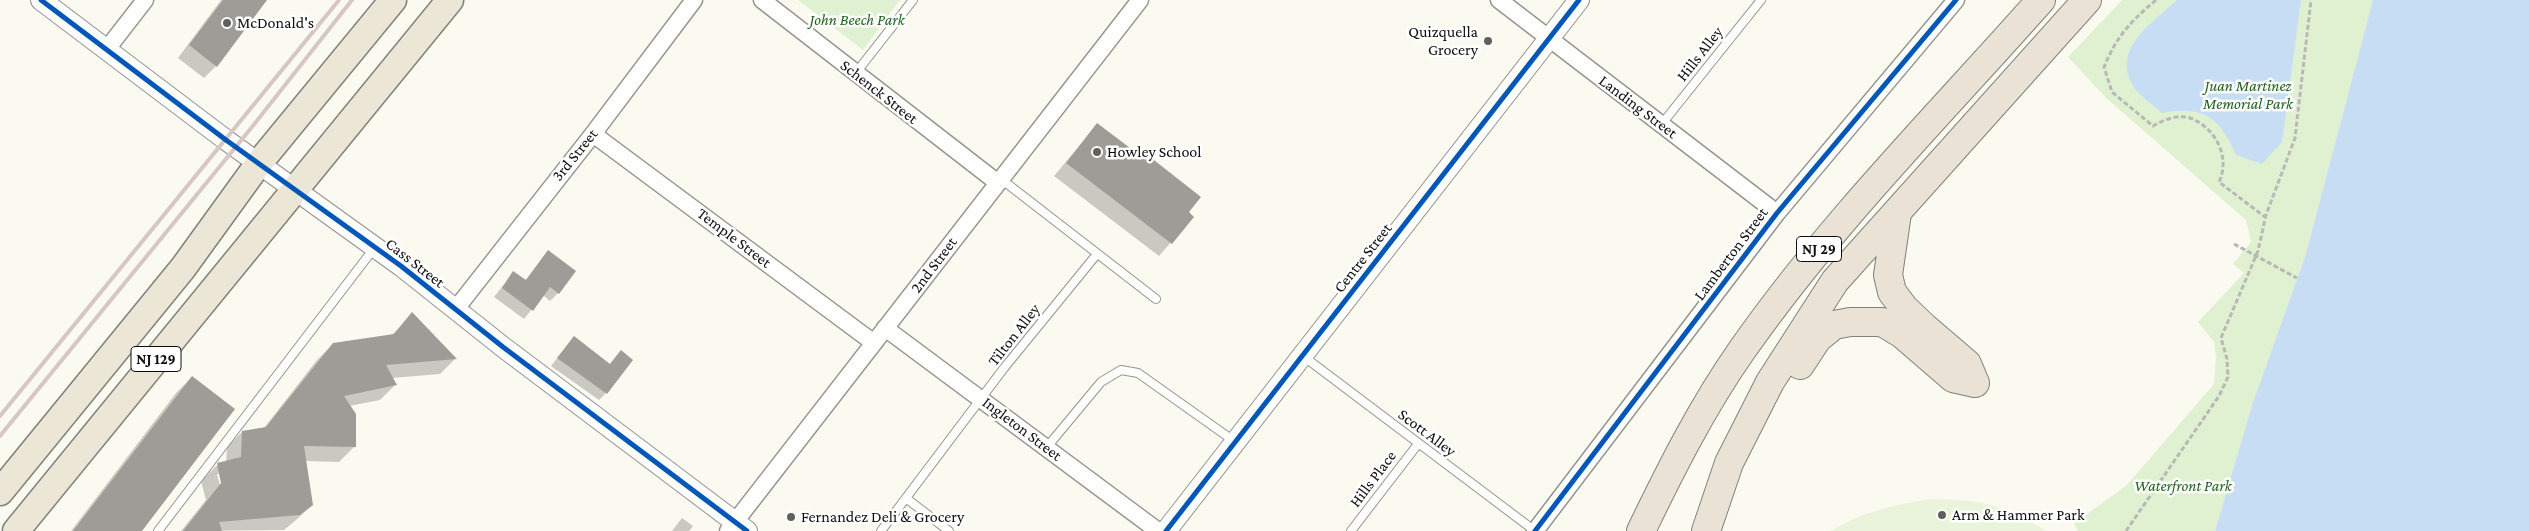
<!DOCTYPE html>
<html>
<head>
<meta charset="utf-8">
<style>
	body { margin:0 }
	canvas { display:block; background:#fbfaf1 }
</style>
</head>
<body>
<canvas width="2529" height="531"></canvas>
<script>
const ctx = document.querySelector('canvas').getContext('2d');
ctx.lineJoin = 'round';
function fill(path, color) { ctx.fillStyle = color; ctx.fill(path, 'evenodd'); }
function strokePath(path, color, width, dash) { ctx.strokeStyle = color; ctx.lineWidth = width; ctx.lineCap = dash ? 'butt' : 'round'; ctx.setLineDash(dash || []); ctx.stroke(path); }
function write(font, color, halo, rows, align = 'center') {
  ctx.font = font + ' "Crimson Pro",serif'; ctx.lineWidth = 5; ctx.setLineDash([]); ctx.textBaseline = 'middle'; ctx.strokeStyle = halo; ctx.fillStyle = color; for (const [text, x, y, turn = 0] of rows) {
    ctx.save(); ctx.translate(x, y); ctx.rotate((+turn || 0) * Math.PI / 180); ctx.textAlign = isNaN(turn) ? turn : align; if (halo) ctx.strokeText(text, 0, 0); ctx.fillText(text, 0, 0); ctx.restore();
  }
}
fill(new Path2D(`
	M798,0H900L863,50Z
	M2122,0H2373L2305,257L2252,405L2215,531H2078L2074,523L2126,486L2214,384L2216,357L2214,342L2198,322L2244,273L2233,264L2251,242L2246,220L2106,98L2068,57Z`), '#e0f1d1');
fill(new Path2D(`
	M1932,499C1984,500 2001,504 2047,531H1831C1861,512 1897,504 1932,499Z`), '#eaf4da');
fill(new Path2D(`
	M2177,0H2301L2282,142L2262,164L2236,155C2220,118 2204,105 2162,113C2154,106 2143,98 2136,90C2108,51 2151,24 2177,0Z
	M2373,0H2529V531H2215L2252,405L2305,257Z`), '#c7ddf4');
fill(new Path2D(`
	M221,0H262L216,66L204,78L178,58Z
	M1097,125L1193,217L1159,256L1054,176Z
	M548,251L558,293L550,301L543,295L524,319L494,297L513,273L525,281Z
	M412,314L455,359L440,374L392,378L395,385L380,400L349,406L355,446L339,462L305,461L312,505L296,520L284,530L181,531L206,500L201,481L216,466L226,463L227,447L242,432L264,428L317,360L333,344L392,335ZM217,474H219L223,489H221Z
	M574,337L609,365L621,351L606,393L599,400L551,366Z
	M192,377L140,531H71L176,393Z
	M682,518L693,526L689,531H672Z`), '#0003');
fill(new Path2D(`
	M223,0H267L217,67L189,45Z
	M1097,123L1142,157L1145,153L1201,197L1189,212L1194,217L1172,244L1066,163Z
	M548,250L576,271L559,294L550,287L533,311L502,288L513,271L526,280Z
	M412,312L457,359L386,365L397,385L344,396L356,414V447L304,446L313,505L300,515L219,522L222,531H183L221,483L217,463L241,457L242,431L266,427L333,343L394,334Z
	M574,336L610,364L621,350L633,360L607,394L557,358Z
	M192,376L235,409L142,531H73Z`), '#9e9c97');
const service = new Path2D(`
	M855,74L913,0
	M1661,125L1761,0
	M1001,179L1156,299
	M1303,356L1535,531
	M1047,447L1101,382L1121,370L1138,373L1234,441
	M907,499L949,531
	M158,531L375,247
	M881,531L1004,368L1097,254
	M1351,531L1418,444`);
const minor = new Path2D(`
	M762,0L998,183
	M1499,0L1777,213
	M107,49L145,0
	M593,134L874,343
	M455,310L593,134L694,0
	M885,328L1158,531
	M728,531L1140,0
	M1535,531L1777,213L1956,0`);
const tertiary = new Path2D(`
	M41,0L226,140L401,266L503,347L747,531
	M1166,531L1579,0`);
const trunk = new Path2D(`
	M0,492L183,268L259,163L393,0
	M16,531L450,0`);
const motorway = new Path2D(`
	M1897,213L1888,275L1892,292L1904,308L1925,328L1967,364L1975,383
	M1800,365L1817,339L1834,325L1850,322H1882L1902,334L1953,378L1975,383
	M1641,531C1671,469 1702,407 1742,350C1830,224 1940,114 2041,0
	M1706,531L1729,463L1770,382L1835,281L2087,0`);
strokePath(service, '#949490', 10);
strokePath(minor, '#949490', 19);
strokePath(tertiary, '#949490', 22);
strokePath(trunk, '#81817d', 29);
strokePath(motorway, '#81817d', 30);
strokePath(new Path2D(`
	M2156,0C2130,22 2117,36 2104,67L2112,92L2153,126C2163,120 2178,114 2190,118C2215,127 2231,157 2219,182L2265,217
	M2234,244L2297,278
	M2126,531L2219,396L2228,377L2227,359L2221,338L2258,251L2266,215L2295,138L2311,0`), '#b8b8b6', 3, [5, 2.5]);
strokePath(service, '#fefefd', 8);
strokePath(minor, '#fefefd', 16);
strokePath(tertiary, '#fefefd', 20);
strokePath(trunk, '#ebe6d6', 26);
strokePath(motorway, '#e9e2d5', 28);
strokePath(new Path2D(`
	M0,416L339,0
	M0,436L252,127L352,0`), '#d7c7c4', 4);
strokePath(new Path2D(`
	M41,0L226,140L401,266L503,347L747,531
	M1166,531L1579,0
	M1535,531L1777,213L1956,0`), '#0057b8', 5);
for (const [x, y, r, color] of [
	[227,23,5,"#60605d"],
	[1488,41,5,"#60605d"],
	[1097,152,5,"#60605d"],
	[1942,515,5,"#60605d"],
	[791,517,5,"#60605d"]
]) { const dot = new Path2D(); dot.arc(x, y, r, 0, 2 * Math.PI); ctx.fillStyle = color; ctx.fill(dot); strokePath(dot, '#fff', 2); }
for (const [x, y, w] of [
	[1819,249,45],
	[156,359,50]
]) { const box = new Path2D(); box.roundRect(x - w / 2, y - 12.5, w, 25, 4); ctx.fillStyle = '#fff'; ctx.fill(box); strokePath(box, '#0d0d0d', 1); }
write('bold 15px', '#0d0d0d', null, [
	["NJ 29",1819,249],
	["NJ 129",156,359]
]);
write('italic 16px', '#20641d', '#fff', [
	["John Beech Park",857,20],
	["Juan Martinez",2248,86],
	["Memorial Park",2248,104],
	["Waterfront Park",2183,486]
]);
write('16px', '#0d0d0d', '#fff', [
	["McDonald's",237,23],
	["Quizquella",1478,32,"right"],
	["Grocery",1478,50,"right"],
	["Howley School",1107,152],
	["Arm & Hammer Park",1952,515],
	["Fernandez Deli & Grocery",801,517]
], 'left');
write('16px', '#0d0d0d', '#fff', [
	["Hills Alley",1700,54,-52],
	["Schenck Street",879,92,38],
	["Landing Street",1638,107,37],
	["3rd Street",575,155,-51],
	["Temple Street",734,238,37],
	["Lamberton Street",1731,254,-53],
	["Centre Street",1363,258,-52],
	["Cass Street",415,263,38],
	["2nd Street",934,265,-53],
	["Tilton Alley",1014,335,-52],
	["Ingleton Street",1022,429,37],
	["Scott Alley",1427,433,37],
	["Hills Place",1373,479,-53]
]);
</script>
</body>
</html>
